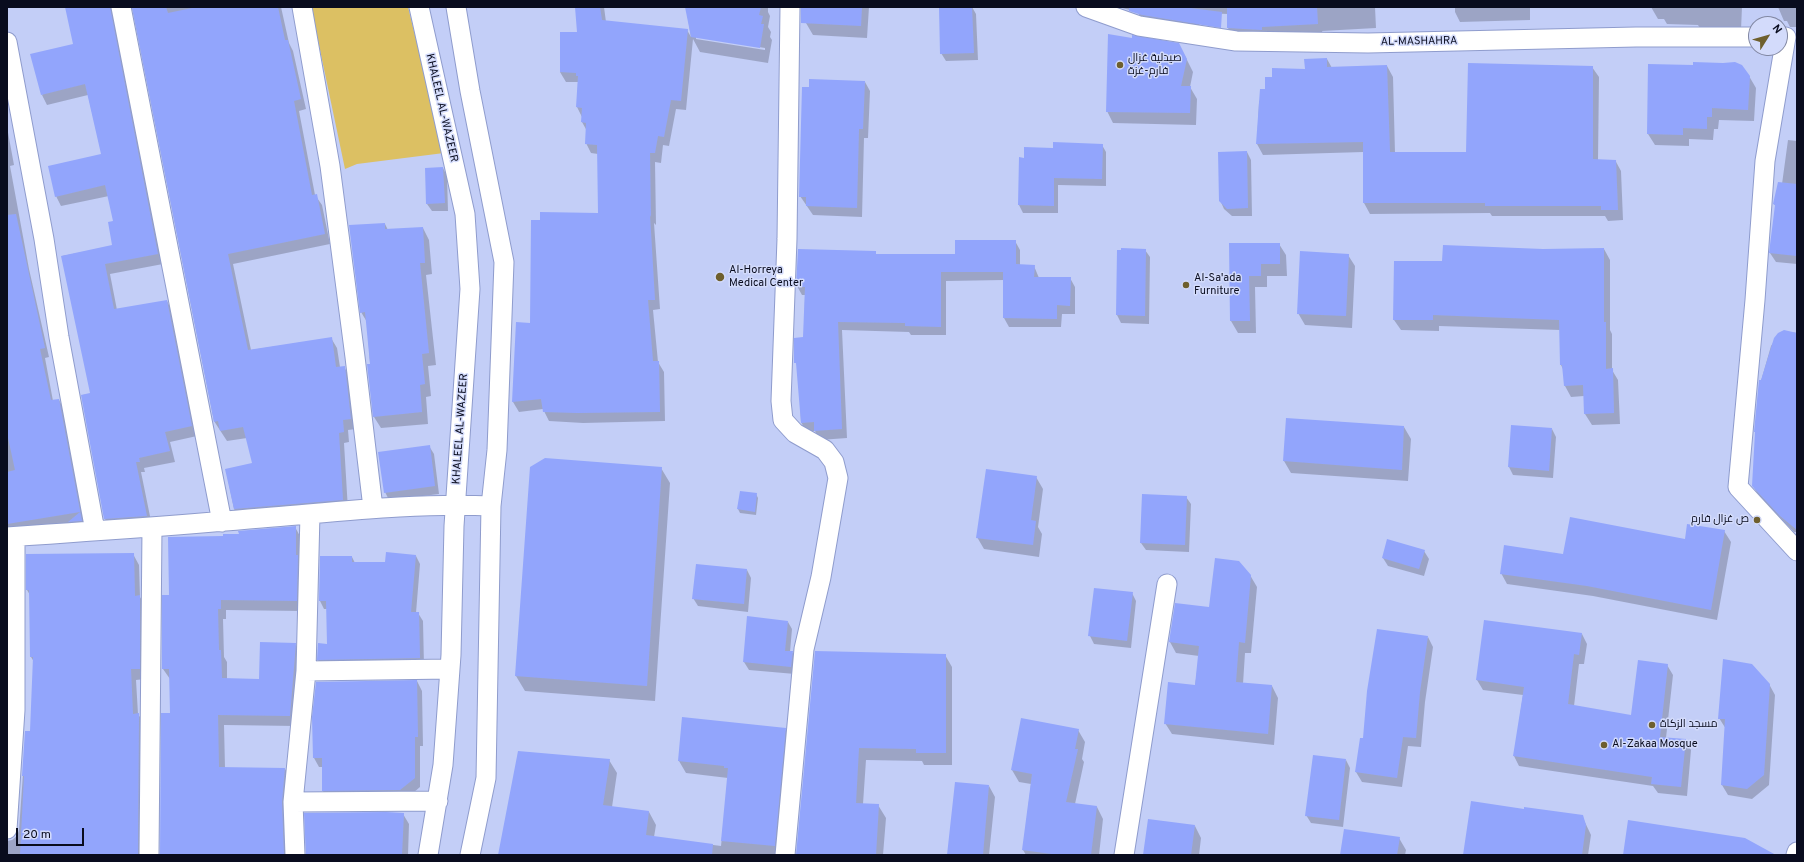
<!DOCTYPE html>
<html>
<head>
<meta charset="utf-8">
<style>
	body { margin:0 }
	#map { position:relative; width:1804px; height:862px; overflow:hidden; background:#c3cef7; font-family:Overpass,sans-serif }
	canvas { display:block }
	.frame { position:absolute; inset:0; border:8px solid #090c1e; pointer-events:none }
	.north { position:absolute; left:1748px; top:16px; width:40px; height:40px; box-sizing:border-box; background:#d3dbfb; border:1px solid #8288a3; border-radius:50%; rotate:53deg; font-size:11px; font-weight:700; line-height:16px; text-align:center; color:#090c1e }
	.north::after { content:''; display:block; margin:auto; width:14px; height:18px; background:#6e5f2d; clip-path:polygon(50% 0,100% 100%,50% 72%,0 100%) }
	.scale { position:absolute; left:16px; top:828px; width:68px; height:18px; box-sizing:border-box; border:2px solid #090c1e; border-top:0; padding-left:5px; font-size:12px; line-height:14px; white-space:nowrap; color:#090c1e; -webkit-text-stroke:3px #d3dbfb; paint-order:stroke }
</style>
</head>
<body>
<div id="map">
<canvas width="1804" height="862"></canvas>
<div class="frame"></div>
<div class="north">N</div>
<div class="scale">20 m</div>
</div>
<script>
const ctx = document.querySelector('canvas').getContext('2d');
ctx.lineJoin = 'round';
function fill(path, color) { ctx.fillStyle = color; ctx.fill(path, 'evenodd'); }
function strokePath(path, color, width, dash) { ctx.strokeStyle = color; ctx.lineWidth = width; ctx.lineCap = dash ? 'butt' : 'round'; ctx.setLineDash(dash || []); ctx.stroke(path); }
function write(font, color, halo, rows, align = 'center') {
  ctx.font = font + ' Overpass,Cairo,sans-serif'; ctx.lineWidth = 3; ctx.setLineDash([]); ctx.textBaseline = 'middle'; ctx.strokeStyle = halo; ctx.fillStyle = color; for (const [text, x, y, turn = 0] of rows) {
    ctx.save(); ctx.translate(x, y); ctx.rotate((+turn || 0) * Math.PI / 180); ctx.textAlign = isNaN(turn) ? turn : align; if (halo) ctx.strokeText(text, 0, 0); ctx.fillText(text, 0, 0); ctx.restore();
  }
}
fill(new Path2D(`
	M311,7H408L444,153L357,164L345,169Z`), '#dcc063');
fill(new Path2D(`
	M66,7H123L163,264L110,274L117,310L167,301L172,311L197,436L170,442L175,462L144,468L145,472H141L152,526L111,529L105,519L82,395L91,394L62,256L114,246V222L109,196L61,206L56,196L102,155L88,95L47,105L42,95L74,45Z
	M132,7H281L289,43L293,51L306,109L299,111L315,195L322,205L330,244L233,264L251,350L331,338L337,348L340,367H344L350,377L356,429L348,430L349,442L344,443L348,510L240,519L234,509L226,470L253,464L247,438L227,441L214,421Z
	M576,7H604L606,22L687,30L691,37L686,7H768V12L770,16L768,27L771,32L770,37L772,40L768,63L700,52L693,39L686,110L676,109L669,146L663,145L661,163L655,162L656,225L654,223L660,309L653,310L658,362L664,372L665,421L583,423L549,421L543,409L519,412L513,402L517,323L531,324L599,214L598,154L591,153L586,143L587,131L582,122V117L577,107L578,82H566L560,72L578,33ZM696,37L765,48V50L696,39Z
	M807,7H869L867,38L813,35L806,23Z
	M940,7H972L976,14L978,60L946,61L941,53Z
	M1118,7H1375L1376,28L1322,31L1323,33L1233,38L1228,28V14L1200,13L1199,33L1143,23L1138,12Z
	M1455,7H1530V20L1460,22L1455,12Z
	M1651,7H1742L1741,30H1701L1698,25L1667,24L1664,19H1658Z
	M1778,7H1797V27H1790L1787,21H1784Z
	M1185,56L1193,72L1190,87L1197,99L1196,125L1113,123L1107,111Z
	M1327,59L1332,68L1387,66L1393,77L1395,153H1467L1592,67L1599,77L1598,160H1615L1621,171L1623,220L1608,221L1605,216H1492L1490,213L1370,214L1364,203V152L1263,155L1257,144L1259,102L1273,78L1306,70Z
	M1727,63H1734L1749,76L1756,88L1754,121L1719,120L1718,129H1714L1713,140L1689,139V146L1655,145L1648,134L1694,66Z
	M865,82L870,91L868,138H864L862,217L813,215L800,196Z
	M7,127L14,165L10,166L29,269L49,357L45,358L53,401L59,400L64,409L86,529L74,530L70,523L7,533Z
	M1788,140L1797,141V264L1776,262L1770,253L1776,207L1774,204L1782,184Z
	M1102,145L1106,152V186L1058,185V213H1023L1019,205L1054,149Z
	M1247,152L1251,160L1252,216H1232L1224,209L1220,200Z
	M443,168L447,176L448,211H432L427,204Z
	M385,224L388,230L423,228L429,240L432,274L426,275L436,365L428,366L431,396L426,397L428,424L381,428L374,417L367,322L361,312Z
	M1015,241L1020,250V265L1034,266L1039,278H1070L1075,287V314H1062L1061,327H1009L1004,318V280L946,281V335H911L909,332L842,330L847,438L820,440L815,431H806L801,422L798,366L795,362L804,338L805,295H802L797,286L875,252L876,255H956Z
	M1230,244H1279L1286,255L1287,276H1267V287H1255L1256,333H1238L1231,321Z
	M1604,249L1610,260V330L1612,334V370L1618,380L1620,424L1592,425L1585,414L1584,396L1571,397L1565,386L1564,371L1561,365L1560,330L1439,326V331L1401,330L1394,320L1443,262L1543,250Z
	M1145,250L1150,257L1149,324L1121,323L1117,315L1118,252Z
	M1348,255L1355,266L1352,328L1305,325L1298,313Z
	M1784,331L1797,333V532H1794L1759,496L1753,486L1761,381L1771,346L1779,334Z
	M1404,427L1411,439L1408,481L1291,473L1284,461Z
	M1552,429L1556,437L1553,478L1513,475L1509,467Z
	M429,446L434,454L439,494L389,500L385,492Z
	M661,468L670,483L655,701L525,691L516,676Z
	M1036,477L1043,489L1038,527L1042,534L1039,557L984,549L977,537Z
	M756,494L758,498L756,515L740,513L738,509Z
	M1186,497L1191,504L1189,552L1146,550L1141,543Z
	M295,527L301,538L302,611L226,610V619H223L224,657L227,662V679L260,680L295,644L301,654L296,726L224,725L225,768L285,769L291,779L289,855H161L171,714L170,679L163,669L170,596L224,537Z
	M1724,531L1731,542L1717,620L1593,596L1507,584L1501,573L1564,556L1686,540Z
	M1424,551L1429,559L1424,576L1388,566L1383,558Z
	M133,554L139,565L140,597L146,607L145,679L136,680L138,714L145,725L144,855H7V841L12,840L17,836L19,830L26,732H31L34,662L31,657L30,595L27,590Z
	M416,556L420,564L416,613H418L423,621L424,666L323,667L318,660L328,645L327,609H324L320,601L352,557L355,563H386Z
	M747,570L751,578L748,612L698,606L693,598Z
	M1250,575L1257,587L1251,653H1245L1243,684L1272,686L1278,698L1274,745L1172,734L1165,723L1195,686L1199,656L1176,653L1170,642Z
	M1132,593L1136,601L1131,648L1094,644L1090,636Z
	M788,622L792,629L790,652H792L797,659L795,674L749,670L744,662Z
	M1582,634L1587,644L1584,664H1579L1574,706L1632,716L1667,665L1673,675L1666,738L1685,740L1691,750L1687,796L1658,793L1653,786L1519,766L1514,756L1523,695L1483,690L1477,680Z
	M1428,637L1433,647L1425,702L1421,747L1408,746L1402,787L1362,782L1356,772L1364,739Z
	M816,652L945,655L952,667V765H924L922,761L866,760L863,804L878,805L886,818L883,855H797Z
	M417,681L422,691L423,746H420V787L406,799L328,800L323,791V767H319L314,758Z
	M1769,684L1775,695L1769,785L1752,799L1728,795L1722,785L1726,729L1719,718Z
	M785,729L792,742L782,855H499L609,760L617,773L612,807L649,812L656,825L654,837L721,846L728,778L686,773L679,761Z
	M1078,730L1085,742L1082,759L1084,762L1075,804L1097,807L1103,819L1099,855H1026L1023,850L1031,784L1019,782L1012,770Z
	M1346,760L1350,768L1343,827L1311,823L1306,815Z
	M989,786L995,797L989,855H948Z
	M305,814H403L409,824L408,855H306Z
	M1582,816L1591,835L1588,855H1464Z
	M1195,826L1201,838L1199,855H1144Z
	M1399,838L1406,850L1405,855H1341Z`), '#0003');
fill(new Path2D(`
	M65,7H110L158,254L105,264L114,309L167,300L192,426L165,432L170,451L139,458L140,462H136L147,516L104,519L81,395L90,393L61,256L112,245L108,222L113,221L105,185L55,197L48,166L101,154L85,84L41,95L30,54L73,44Z
	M132,7H166L168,13L197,7H278L285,40H288L301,99L294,101L312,195L317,194L325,234L228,254L248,350L332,337L336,367L345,366L351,419L343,420L344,432L339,433L343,500L234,509L225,469L252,463L243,427L220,431L218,421L214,422Z
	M575,7H600L602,20L688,29L681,101L671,100L664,137L658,136L655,153H650L651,217L650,215L655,300H648L653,361H659L660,412L577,413L543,412L541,399L512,402L516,322L530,323L531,220H540V212L598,213L597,145L585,144L586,123L581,122L582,108L576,107L578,76H576V73L560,72V32H577Z
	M685,7H761L759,15L763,16L761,24H764L760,48L691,37Z
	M801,7H862L861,26L801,23Z
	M939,7H972L974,53L940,54Z
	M1129,7H1182L1222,12L1221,28L1142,15L1129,11Z
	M1227,7H1317L1318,24L1262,27V30L1227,28Z
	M1108,34L1132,38V35L1179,43L1187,59L1181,86H1191L1190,113L1106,112Z
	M1327,58V67L1387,65L1390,152H1466L1468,63L1593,66V159L1616,160L1618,210H1601V206H1485V203H1363V142L1256,144L1260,89H1265V77H1272V68L1305,69L1304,59Z
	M1693,62L1723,63L1735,62L1742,65L1750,76L1748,110L1712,108V117H1707V129L1683,128V135L1647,134L1648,64L1693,65Z
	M809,79L865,81L863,129H859L857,208L806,206V197H799L802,87H809Z
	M1053,142L1103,144L1102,179L1054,178V206L1018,205L1019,157L1024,158V147L1053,148Z
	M1247,151L1248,208L1227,209L1219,201L1218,152Z
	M443,167L445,203L426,204L425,168Z
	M1778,182L1797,184V256L1769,253L1775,205L1773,204Z
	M16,214L45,348L40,349L51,400L59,399L82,521L68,522L80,512L7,524V472L15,470L7,433V215Z
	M385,223V229L423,227L425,263H420L429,353L422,354L425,384L420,385L422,412L373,417L367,364H370L365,312L360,313L349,225Z
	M955,240H1016V264L1035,265L1034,277H1071L1070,306L1057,305V319L1003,318V272H941V327L905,326V323L838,322L842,429L814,431V422L801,423L796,363H794V338L803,337L805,287H796L798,249L876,251V254H955Z
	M1229,243H1280V264H1261V276H1249L1250,321H1230Z
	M1443,245L1543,249L1604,248V322H1606V369L1613,368L1614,413L1584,414L1583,385L1564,386L1562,365H1560L1559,320L1433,315V320H1393L1394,261H1442Z
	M1121,248L1146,249L1145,316L1116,315L1117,250H1121Z
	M1300,251L1349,254L1346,316L1297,314Z
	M1784,330L1797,333V530L1780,516L1752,486L1755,432H1754L1759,380H1761L1774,338L1778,333Z
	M1286,418L1404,426L1402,470L1283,461Z
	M1511,425L1552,428L1549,471L1508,467Z
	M430,445L435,486L384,493L378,452Z
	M545,458L662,467L647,686L515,676L530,467Z
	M986,469L1037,476L1031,520L1036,521L1033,545L976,538Z
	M740,491L757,493L755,512L737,509Z
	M1142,494L1187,496L1185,545L1140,543Z
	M1570,517L1685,539L1687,524L1725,530L1711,610L1587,586L1500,574L1504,545L1563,554Z
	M296,526V555H298L297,601L221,600V609H218L219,650H221L222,678L259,679L260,642L296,643L290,716L218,715L219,767L285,768L282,802L284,855H160L161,713H170L169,669H162V595H169L168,537L223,536V534H239L238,531Z
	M1387,539L1425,550L1419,569L1382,558Z
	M386,552L416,555L411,612H419L420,658L317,660L318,643L327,644L326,601H319L320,556H352V562H385Z
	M134,553L135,596L140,595V669H131L133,714L139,713L138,855H20L24,776H22L25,731H30L33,657H30L29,590H26V554Z
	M1215,558L1239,561L1251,575L1245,643L1239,642L1236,682L1272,685L1268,734L1164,724L1168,682L1195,685L1199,646L1169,642L1175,603L1209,607Z
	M696,564L747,569L744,604L692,599Z
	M1094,588L1133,592L1127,641L1088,636Z
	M747,616L788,621L785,651H793L791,667L743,662Z
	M1484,620L1582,633L1579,655L1574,654L1568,704L1631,715L1638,660L1668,664L1660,737L1686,739L1681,787L1651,784L1652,777L1513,756L1524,687L1476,680Z
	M1377,629L1428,636L1420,692L1416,738L1403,737L1397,778L1355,772L1360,738H1363L1367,691Z
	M815,651L946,654V753H916V749L859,748L856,803L879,804L876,855H796Z
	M1723,659L1752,664L1770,684L1764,775L1747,789L1721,785L1725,719H1718Z
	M417,680L418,737H415V778L400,790L322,791V758H313L312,717L316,682Z
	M682,717L786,728L775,846L721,841L728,768H724V766L678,761Z
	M1021,718L1079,729L1075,749H1078L1066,802L1097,806L1091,855H1059L1022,850L1032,774L1011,770Z
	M518,751L610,759L603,805L649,811L646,835L713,844L712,855H498Z
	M1313,755L1346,759L1339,820L1305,816Z
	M955,782L989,785L983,855H947Z
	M1471,801L1524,809V807L1583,815L1586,825L1582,855H1463Z
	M386,812L404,813L402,855H306L304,813Z
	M1148,819L1195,825L1191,855H1143Z
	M1628,820L1745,838L1776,855H1623Z
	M1344,829L1400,837L1397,855H1340Z`), '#92a5fc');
const minor = new Path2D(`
	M121,7L222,522
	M302,7L330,166L355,357L373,508
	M419,7L465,214L470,289L454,526L451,655L443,765L428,855
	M456,7L470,91L504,262L497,450L491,506L486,778L470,855
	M1086,7L1139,26L1236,41L1368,43L1636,37H1756
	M1786,37L1765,161L1755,300L1738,487L1797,551
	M7,42L44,239L59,337L95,531
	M7,537C96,531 184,525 273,517C346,511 417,503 491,506
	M306,671L450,669
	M293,802L438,801
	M7,829L15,710V537
	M149,855L152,528
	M295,855L293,802L306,671L310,514
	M785,855L804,649L821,577L838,478L834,462L825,450L795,433L783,420L781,401L787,239L790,7
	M1124,855L1167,584
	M1796,855L1797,852`);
strokePath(minor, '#8f9ccd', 21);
strokePath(minor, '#fff', 19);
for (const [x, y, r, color] of [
	[1120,65,4,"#6e5f2d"],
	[720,277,5,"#6e5f2d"],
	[1186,285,4,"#6e5f2d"],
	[1757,520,4,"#6e5f2d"],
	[1652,725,4,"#6e5f2d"],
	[1604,745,4,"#6e5f2d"]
]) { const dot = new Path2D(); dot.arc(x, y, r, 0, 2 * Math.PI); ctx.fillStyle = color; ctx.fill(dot); strokePath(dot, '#d3dbfb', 1.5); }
write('11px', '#090c1e', '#d3dbfb', [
	["AL-MASHAHRA",1419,42,-1],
	["KHALEEL AL-WAZEER",441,108,77],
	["KHALEEL AL-WAZEER",461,429,-86]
]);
write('11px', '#090c1e', '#d3dbfb', [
	["صيدلية غزال",1128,59],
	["فارم-غزة",1128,72],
	["Al-Horreya",729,271],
	["Medical Center",729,284],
	["Al-Sa'ada",1194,279],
	["Furniture",1194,292],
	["ص غزال فارم",1749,520,"right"],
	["مسجد الزكاة",1660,725],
	["Al-Zakaa Mosque",1612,745]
], 'left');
</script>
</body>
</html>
